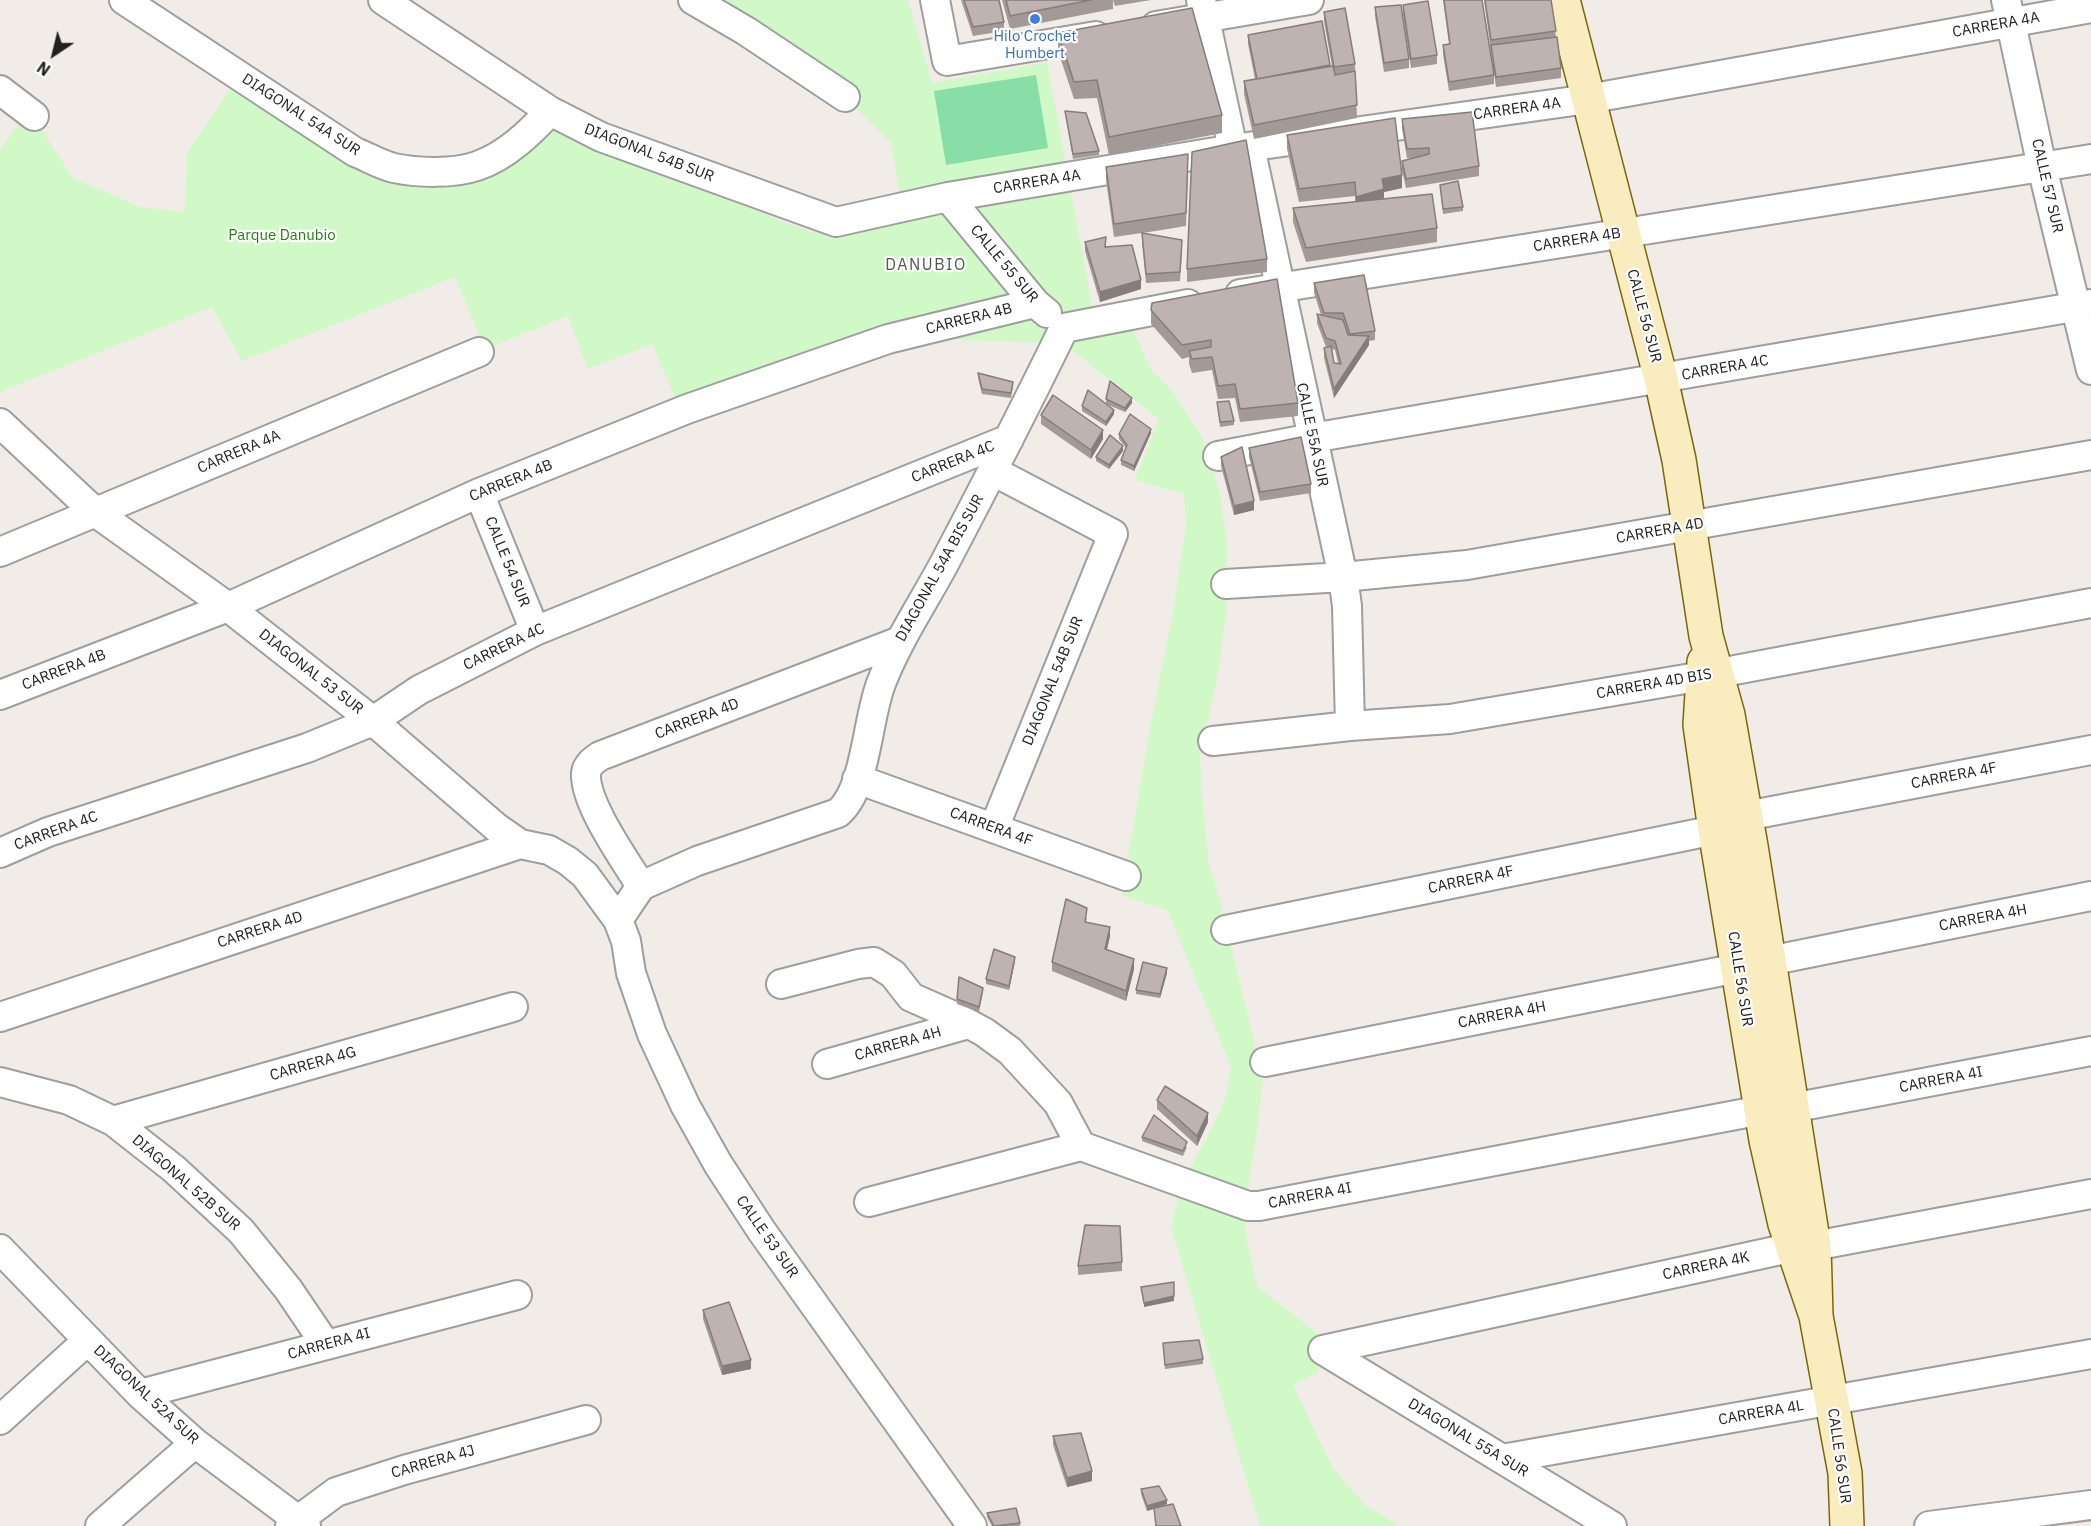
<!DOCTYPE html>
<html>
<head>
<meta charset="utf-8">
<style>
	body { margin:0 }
	#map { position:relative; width:2091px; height:1526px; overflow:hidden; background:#f1ece8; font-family:"IBM Plex Sans",sans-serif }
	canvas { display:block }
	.north { position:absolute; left:24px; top:24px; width:60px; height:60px; -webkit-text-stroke:4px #fff; paint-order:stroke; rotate:215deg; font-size:16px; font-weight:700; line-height:24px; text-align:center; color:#212121 }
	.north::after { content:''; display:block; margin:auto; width:21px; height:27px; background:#212121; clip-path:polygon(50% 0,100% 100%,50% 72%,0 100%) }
</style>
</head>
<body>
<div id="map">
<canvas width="2091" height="1526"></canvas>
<div class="north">N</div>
</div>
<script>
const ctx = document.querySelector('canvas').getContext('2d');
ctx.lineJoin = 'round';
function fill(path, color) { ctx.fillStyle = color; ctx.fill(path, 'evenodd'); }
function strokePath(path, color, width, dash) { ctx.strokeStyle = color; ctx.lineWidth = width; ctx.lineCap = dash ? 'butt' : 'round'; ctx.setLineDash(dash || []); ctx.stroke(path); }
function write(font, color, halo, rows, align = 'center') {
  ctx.font = font + ' "IBM Plex Sans",sans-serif'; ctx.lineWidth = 4.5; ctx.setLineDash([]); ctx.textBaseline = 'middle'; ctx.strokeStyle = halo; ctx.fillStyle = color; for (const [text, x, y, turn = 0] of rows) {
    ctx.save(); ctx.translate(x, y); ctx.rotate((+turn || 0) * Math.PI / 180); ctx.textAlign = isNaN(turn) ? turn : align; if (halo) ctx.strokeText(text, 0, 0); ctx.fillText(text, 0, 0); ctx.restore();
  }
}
fill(new Path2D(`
	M693,0H908L932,83L1047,62L1096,329L1131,324L1150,369L1173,392L1202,437L1220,494L1227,542V609L1218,673L1200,757L1203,809L1209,865L1221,905L1263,1078L1258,1124L1246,1197L1245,1231L1257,1286L1323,1338L1318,1373L1293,1385L1333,1468L1365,1505L1399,1526H1260L1171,1227C1175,1213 1178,1196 1184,1182C1202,1140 1226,1116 1231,1067L1168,911L1121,895L1153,714L1172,619L1186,525L1184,494L1135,480L1159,419L1064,344L887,337L680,409L652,344L588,369L568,316L485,349L455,277L242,361L212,307L0,392V150L26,113L38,124L73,178L140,207L185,212L187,153L231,88L344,158L421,184L453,185L485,177L520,160L553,129L600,150L811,232C846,236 863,233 896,223L902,207L891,143L845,97Z`), '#d0f9c7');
fill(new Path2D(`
	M1036,75L1048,148L946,165L934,91Z`), '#88dea7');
const street = new Path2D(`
	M124,0L355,152C368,157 381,165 394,168C417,173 454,174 477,166C506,156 530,133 550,111
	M383,0L550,111L601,137L836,222L948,197L1233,149L1588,99L2091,8
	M693,0L746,31L845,97
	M935,0L947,61L1096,36
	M1201,0L1233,149
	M2006,0L2042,167L2091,370
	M1156,26L1309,0
	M0,90L34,116
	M1250,147L1343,577L1347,606L1350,726
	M948,197L1035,303L1047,313
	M1240,294L2091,159
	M1064,328L1188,304
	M0,423L95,512L228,607L373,721L497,828L520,844L549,850L568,861L585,875L618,920L626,941L631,973L652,1034L685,1105L718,1164L761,1230L972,1526
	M1218,456L1312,438L2091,304
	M993,471L1113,534L994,828
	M479,493L535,631
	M0,552L479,352
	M1226,584L1343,577L1467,565L2091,455
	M0,695L228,607L479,493L687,409L888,339L1035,303
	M1213,741L1350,726L1450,719L1703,676L2091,603
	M857,779L1126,876
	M1746,816L2091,750
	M0,853L48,832L307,748L373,721L419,690L535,631L1009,439
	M641,886C625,860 584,803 586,773C587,765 594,760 600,756L900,641
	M618,920L641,886L697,861L838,813C867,789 867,716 882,681C898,640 923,603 944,564C985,486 1025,408 1064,328
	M1226,930L1715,830
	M1769,961L2091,896
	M781,984L858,964L874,962L893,974L911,997L956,1017L984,1032L1010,1051L1058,1103L1081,1146
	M0,1017L520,844
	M1265,1062L1738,968
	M827,1064L968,1024
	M0,1082L69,1100L113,1121L174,1169L241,1231L288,1289L326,1345
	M1792,1108L2091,1051
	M113,1121L513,1007
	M869,1202L1081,1146L1248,1206H1259L1762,1110
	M0,1249L140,1394L195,1443L306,1526
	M1323,1350L1794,1247L1814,1246L2091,1194
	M1323,1350L1612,1526
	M140,1394L517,1295
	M0,1420L88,1340
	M1502,1459L2091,1354
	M100,1526L195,1443
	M290,1526L336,1492L404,1470L586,1420
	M1929,1526L2091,1505`);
const secondary = new Path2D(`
	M1563,0L1661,379L1679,460L1706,636L1728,715L1751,846L1814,1246L1816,1316
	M1704,662L1700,725L1715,830L1766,1140L1785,1224L1816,1316L1845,1473L1847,1526`);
strokePath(street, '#9e9e9e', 32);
strokePath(secondary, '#796807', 36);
strokePath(street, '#fff', 28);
strokePath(secondary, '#f9edbf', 33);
fill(new Path2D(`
	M961,0H999L1004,22V31L973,36Z
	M1002,0H1113V9L1010,29Z
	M1113,0H1151L1115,6Z
	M1443,0H1482L1494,75V84L1449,91L1443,54V45L1449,44Z
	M1484,0H1551L1556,37L1561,68V78L1496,87Z
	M1403,5L1437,55V64L1411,68L1403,14Z
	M1375,7L1409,59V68L1384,72L1375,16Z
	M1324,12L1355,64L1357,118L1254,139L1244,94V81L1255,79L1248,44V35L1330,65V66H1332L1324,21Z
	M1058,33L1222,115V133L1109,155L1097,98L1074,99L1058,51Z
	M1065,111L1099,151V155L1073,159Z
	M1402,119L1479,166V176L1406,188L1402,170V161L1414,158H1407L1402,129Z
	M1287,135L1402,188L1384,192V199L1437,228V242L1306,262L1293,222V208L1355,202V196L1299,202L1287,149Z
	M1106,167L1188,168L1186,226L1143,233L1182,249L1180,281L1146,283L1142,242V233L1114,237L1106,180Z
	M1440,185L1463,207V211L1443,214Z
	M1085,242L1106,247L1141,289L1100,302L1085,251Z
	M1267,259V272L1187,282V269Z
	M1277,279L1298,403V416L1240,422L1235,398L1218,399L1212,370L1192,373L1189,364V357L1182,359L1151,324V310Z
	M1314,283L1375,331V340L1369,341V345L1334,398L1324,358V348L1327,347H1326L1317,323V314L1321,315L1314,293ZM1332,349L1335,350L1338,363H1334Z
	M978,373L1013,386L1011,398L982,394L978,378Z
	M1106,399L1132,403L1125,412L1106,404L1114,414L1106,426L1082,411V406L1106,403Z
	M1217,402L1234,421V425L1220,427Z
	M1041,415L1103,439L1091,459L1041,424Z
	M1151,433L1134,471L1121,465V460L1126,448L1119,439V434Z
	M1249,448L1311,484V493L1260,501L1249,457Z
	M1123,451L1109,469L1096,461V457Z
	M1221,457L1254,510L1234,515L1221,466Z
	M1087,917L1086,922L1110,936L1107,949L1134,969L1126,1001L1052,971V962Z
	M1015,961L1009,990L986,984V979Z
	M1167,973L1160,998L1136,994V990Z
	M983,992L979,1012L957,1004V999Z
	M1157,1100L1208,1122L1197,1146L1157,1109Z
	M1142,1137L1187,1147L1183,1156L1142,1141Z
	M1122,1262V1271L1078,1275V1266Z
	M703,1310L751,1369L722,1375L703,1319Z
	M1163,1343L1203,1359V1364L1165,1369Z
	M1053,1436L1092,1481L1067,1487L1053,1445Z
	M1141,1489L1167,1504L1158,1507L1181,1526H1156L1154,1509L1147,1511L1141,1494Z
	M987,1513L1020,1523V1526H992L987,1517Z`), '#a39a98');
fill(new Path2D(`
	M1402,175V188L1384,192V203L1356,210V197L1382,179Z
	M1141,280V289L1100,302V292Z
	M1369,336V345L1334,398V389Z
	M1132,398V403L1125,412V408Z
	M1114,410V414L1106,426V422Z
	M1151,429V433L1134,471V466Z
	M1103,430V439L1091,459V450Z
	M1123,446V451L1109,469V465Z
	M1254,501V510L1234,515V506Z
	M1110,927V936L1105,958V949Z
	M1015,957V961L1009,990V986Z
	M1134,959V969L1126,1001V991Z
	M1167,968V973L1160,998V994Z
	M1208,1113V1122L1197,1146V1136Z
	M1174,1296V1301L1144,1307V1303Z
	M751,1360V1369L722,1375V1366Z
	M1092,1471V1481L1067,1487V1478Z
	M1167,1500V1504L1147,1511V1506Z`), '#857d7c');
const building = new Path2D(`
	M964,0H999L1004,22L973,27Z
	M1006,0H1091L1010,16Z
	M1444,0H1482L1494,75L1449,82L1443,45L1450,44Z
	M1485,0H1551L1556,31L1491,40Z
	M1428,1L1437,55L1411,59L1403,5Z
	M1401,5L1409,59L1384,63L1375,7Z
	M1192,8L1222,115L1109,137L1097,80L1074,82L1058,33Z
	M1345,8L1355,64L1334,67L1324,12Z
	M1322,21L1330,65L1257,79L1248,35Z
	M1557,37L1561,68L1496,77L1491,45Z
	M1333,66L1335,75L1355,71L1357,105L1254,125L1244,81Z
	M1065,111L1086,113L1099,151L1073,154Z
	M1472,112L1479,166L1406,179L1402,161L1429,154V148L1407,149L1402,119Z
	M1395,118L1402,175L1382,179L1384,189L1356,197L1355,182L1299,189L1287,135Z
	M1246,140L1267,259L1187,269L1192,152Z
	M1188,154L1186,213L1114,224L1106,167Z
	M1458,181L1463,207L1443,209L1440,185Z
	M1432,194L1437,228L1306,248L1293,208Z
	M1142,233L1182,240L1180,272L1146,274Z
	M1106,237L1105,247L1132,245L1141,280L1100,292L1085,242Z
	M1364,275L1375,331L1350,334L1343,313H1324L1314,283Z
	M1277,279L1298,403L1240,409L1235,384L1218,386L1212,357L1192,359L1189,351L1211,347V340L1182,345L1151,310L1152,303Z
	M1317,314L1343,320L1348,335L1369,336L1334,389L1324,348L1331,346L1334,363L1341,364L1335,341L1326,338Z
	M978,373L1013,382L1011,393L982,389Z
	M1110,381L1132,398L1125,408L1106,399Z
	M1088,390L1114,410L1106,422L1082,406Z
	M1053,395L1103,430L1091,450L1041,415Z
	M1229,401L1234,421L1220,422L1217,402Z
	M1130,414L1151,429L1134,466L1121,460L1127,445L1119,434Z
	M1110,435L1123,446L1109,465L1096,457Z
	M1301,437L1311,484L1260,492L1249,448Z
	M1242,447L1254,501L1234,506L1221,457Z
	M1066,899L1087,908L1085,922L1110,927L1105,949L1134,959L1126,991L1052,962Z
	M994,949L1015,957L1009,986L986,979Z
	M1143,962L1167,968L1160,994L1136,990Z
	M959,977L983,988L979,1007L957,999Z
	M1165,1086L1208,1113L1197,1136L1157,1100Z
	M1154,1115L1187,1142L1183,1151L1142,1137Z
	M1085,1225L1120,1226L1122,1262L1078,1266Z
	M1174,1282V1296L1144,1303L1141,1287Z
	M729,1302L751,1360L722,1366L703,1310Z
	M1199,1340L1203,1359L1165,1365L1163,1343Z
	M1081,1433L1092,1471L1067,1478L1053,1436Z
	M1159,1486L1167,1500L1147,1506L1141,1489Z
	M1173,1504L1181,1526H1156L1154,1508Z
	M1016,1508L1020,1523L994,1526L987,1513Z`);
fill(building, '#beb3b1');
strokePath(building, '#857d7c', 1.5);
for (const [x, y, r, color] of [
	[1035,19,6,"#3f7fe0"]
]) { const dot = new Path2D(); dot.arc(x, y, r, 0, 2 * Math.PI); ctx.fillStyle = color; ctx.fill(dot); strokePath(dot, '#fff', 2); }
write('15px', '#212121', '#fff', [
	["CARRERA 4A",1996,25,-10],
	["CARRERA 4A",1517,109,-8],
	["DIAGONAL 54A SUR",301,115,33],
	["DIAGONAL 54B SUR",649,153,21],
	["CARRERA 4A",1037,182,-9],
	["CALLE 57 SUR",2047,186,77],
	["CARRERA 4B",1577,240,-9],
	["CALLE 55 SUR",1004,264,50],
	["CALLE 56 SUR",1644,316,75],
	["CARRERA 4B",969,319,-14],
	["CARRERA 4C",1725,368,-10],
	["CALLE 55A SUR",1312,435,78],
	["CARRERA 4A",239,452,-23],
	["CARRERA 4C",953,462,-22],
	["CARRERA 4B",511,481,-22],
	["CARRERA 4D",1660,531,-10],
	["CALLE 54 SUR",507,562,68],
	["DIAGONAL 54A BIS SUR",940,568,-61],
	["CARRERA 4C",504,647,-26],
	["CARRERA 4B",64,670,-21],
	["DIAGONAL 53 SUR",311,672,38],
	["DIAGONAL 54B SUR",1053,681,-68],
	["CARRERA 4D BIS",1654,684,-10],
	["CARRERA 4D",697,719,-21],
	["CARRERA 4F",1954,776,-11],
	["CARRERA 4F",991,827,20],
	["CARRERA 4C",56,831,-20],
	["CARRERA 4F",1471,880,-12],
	["CARRERA 4H",1983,918,-11],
	["CARRERA 4D",260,930,-18],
	["CALLE 56 SUR",1740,979,81],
	["CARRERA 4H",1502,1015,-11],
	["CARRERA 4H",898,1044,-16],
	["CARRERA 4G",313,1064,-16],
	["CARRERA 4I",1941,1080,-11],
	["DIAGONAL 52B SUR",186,1183,41],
	["CARRERA 4I",1310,1196,-11],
	["CALLE 53 SUR",767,1237,55],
	["CARRERA 4K",1706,1266,-12],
	["CARRERA 4I",329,1344,-15],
	["DIAGONAL 52A SUR",146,1395,43],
	["CARRERA 4L",1761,1413,-10],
	["DIAGONAL 55A SUR",1468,1438,31],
	["CALLE 56 SUR",1839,1456,82],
	["CARRERA 4J",433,1462,-16]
]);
write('15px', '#366cbe', '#fff', [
	["Hilo Crochet",1035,37],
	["Humbert",1035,54]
]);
write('15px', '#22800e', '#fff', [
	["Parque Danubio",282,236]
]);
ctx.letterSpacing = '1.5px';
write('16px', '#545454', '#fff', [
	["DANUBIO",926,265]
]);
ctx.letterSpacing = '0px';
</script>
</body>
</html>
